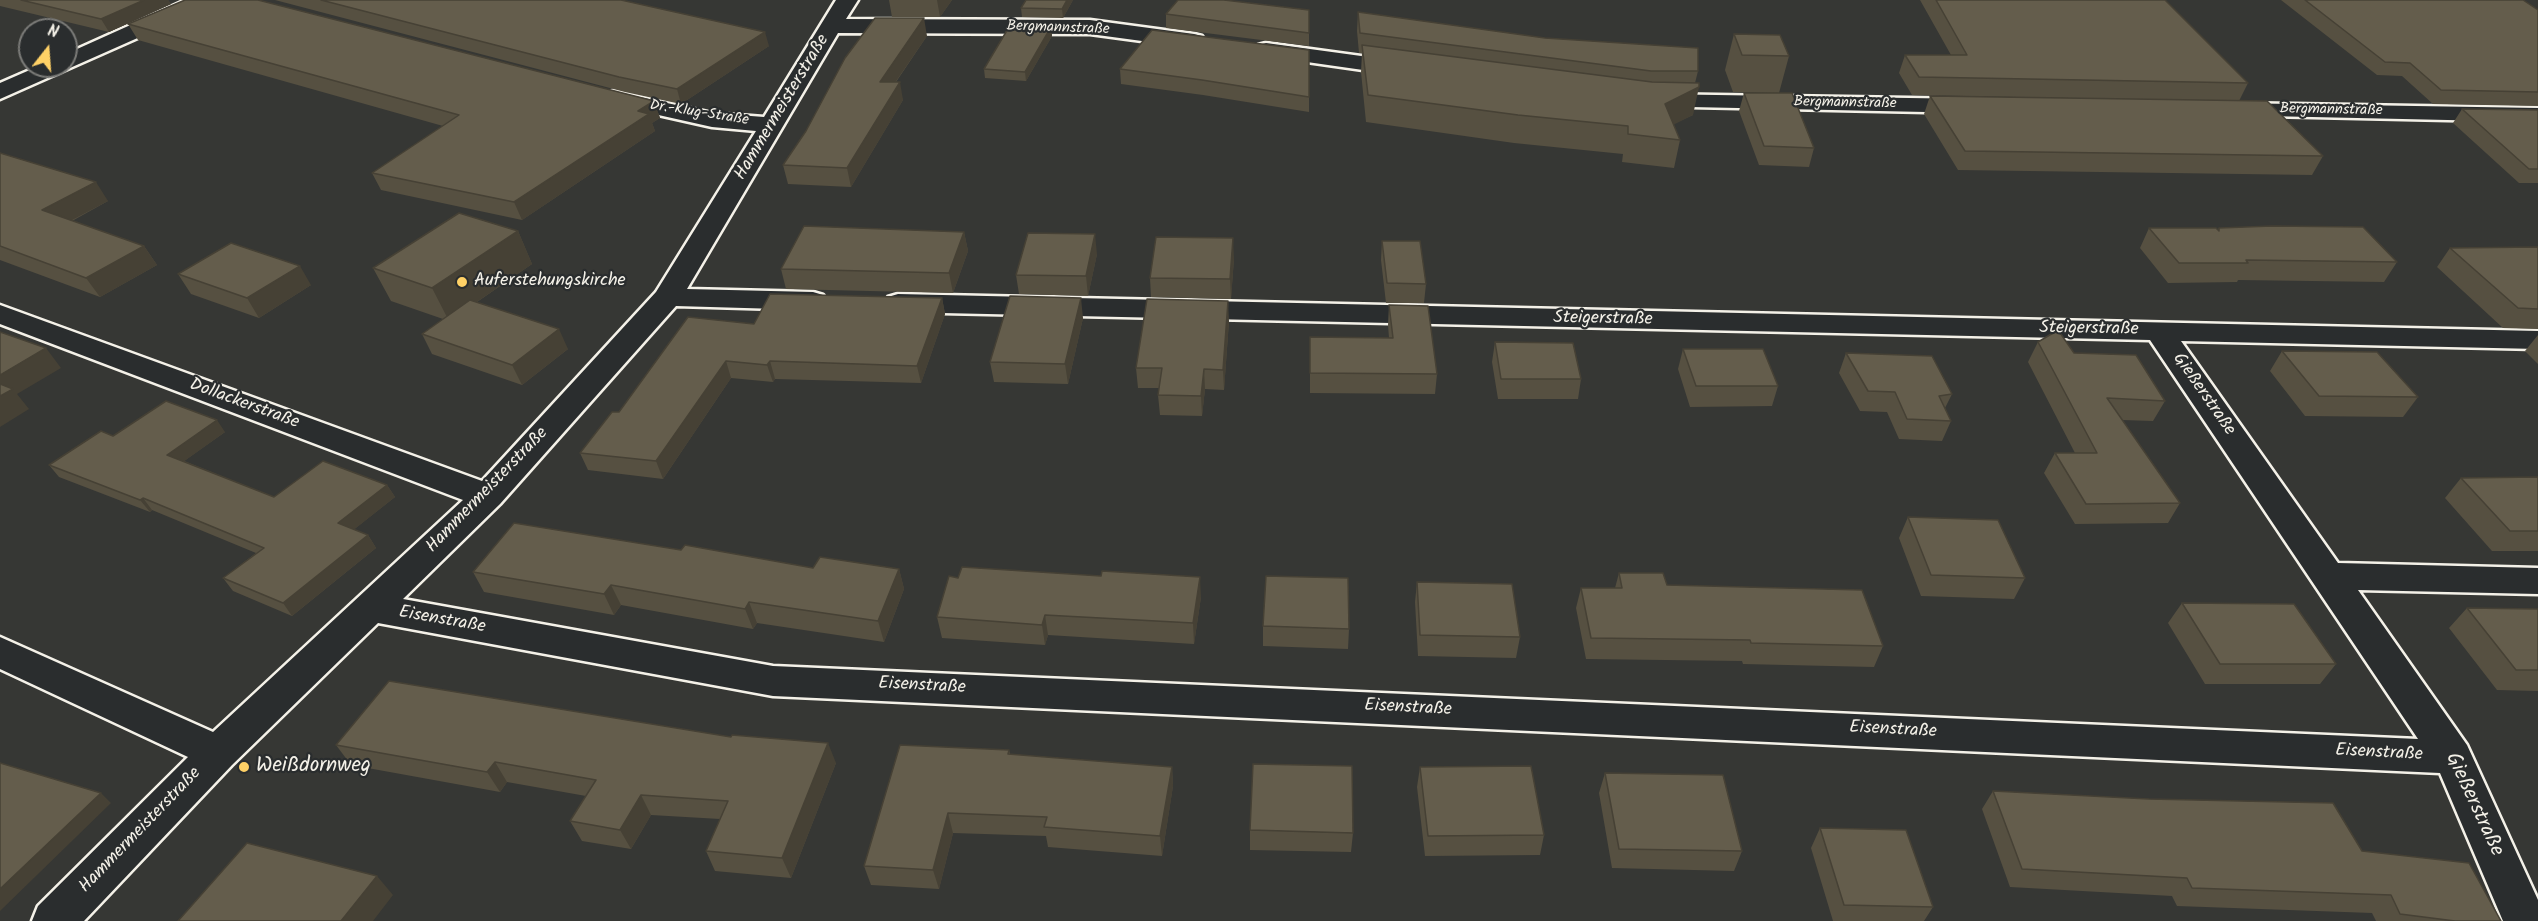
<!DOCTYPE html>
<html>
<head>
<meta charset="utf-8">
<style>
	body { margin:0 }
	#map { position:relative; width:2538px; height:921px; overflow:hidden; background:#363734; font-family:Kalam,sans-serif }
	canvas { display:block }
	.north { position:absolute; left:18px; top:18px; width:60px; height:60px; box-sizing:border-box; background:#2a2d2e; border:2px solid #7b7b78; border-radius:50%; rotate:17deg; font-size:16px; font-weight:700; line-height:24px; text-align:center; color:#f4f1e8 }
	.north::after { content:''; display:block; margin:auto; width:21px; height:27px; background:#ffd166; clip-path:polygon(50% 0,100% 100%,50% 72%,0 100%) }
</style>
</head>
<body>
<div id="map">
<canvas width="2538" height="921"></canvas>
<div class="north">N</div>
</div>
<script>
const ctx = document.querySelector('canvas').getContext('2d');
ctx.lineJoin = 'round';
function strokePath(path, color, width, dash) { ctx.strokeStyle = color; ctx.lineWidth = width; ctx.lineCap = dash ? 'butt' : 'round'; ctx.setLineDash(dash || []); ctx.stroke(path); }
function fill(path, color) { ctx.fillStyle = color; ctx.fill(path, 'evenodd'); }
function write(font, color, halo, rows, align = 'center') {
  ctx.font = font + ' Kalam,sans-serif'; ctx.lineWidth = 4.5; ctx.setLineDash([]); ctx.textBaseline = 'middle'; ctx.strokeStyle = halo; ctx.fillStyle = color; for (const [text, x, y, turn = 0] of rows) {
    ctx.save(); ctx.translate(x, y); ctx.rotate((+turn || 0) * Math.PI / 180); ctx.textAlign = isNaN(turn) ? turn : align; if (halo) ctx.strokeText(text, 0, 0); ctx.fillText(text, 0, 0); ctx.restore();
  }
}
const minor = new Path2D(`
	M186,0H215L212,5L0,99V83L39,66H66V54Z
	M836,0H858L846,19L1090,20L1194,34L1202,36L1205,41L1202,46L1194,48L1090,34L838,33L687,289L813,292L823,295L827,301L823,307L813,310L676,306L500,504L403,599L773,666L2418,739L2150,340L898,312L888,309L883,303L888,297L898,294L2538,331V349L2181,341L2338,563L2538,568V594L2358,590L2467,745L2538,900V921H2503L2440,773L773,696L378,623L232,765L84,921H32L38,906L188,757L0,669V637L213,732L463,500L0,324V305L482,481L656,292L756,131L712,127L605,103L601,98L605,93L613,91L712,113L764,117Z
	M1266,43L1405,62L1413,64L1417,69L1413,74L1405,76L1258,55L1255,50L1258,45Z
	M1652,94L1973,99L1982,101L1985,106L1982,111L1973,113L1644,106L1640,101L1644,96Z
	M2231,103L2538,108V122L2222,115L2219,110L2222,105Z`);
strokePath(minor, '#f4f1e8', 5);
fill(minor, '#2a2d2e');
fill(new Path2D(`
	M0,0H168L171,4L109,32L0,6Z
	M275,0H621L769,46L681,104L625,92Z
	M889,0H952L940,17H892Z
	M1073,0L1063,18L1022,17L1021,8Z
	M1920,0H2165L2248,83L2239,101L2323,156L2312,175L1958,170L1924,114L1930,96L2228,101L1912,95L1899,73L1905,55H1951Z
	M2281,0H2523L2538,10V106L2433,104L2402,76L2377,75Z
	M1309,10V46L1166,28V14Z
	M1358,12L1698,71L1695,83L1693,115L1673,124L1680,140L1674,168L1622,162L1623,154L1514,143L1366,122L1361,72L1362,53H1359L1357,31Z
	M128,24L654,101L660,118L652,123L655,131L522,220L381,190L372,173L443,126L138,40Z
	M1051,27L1052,36L1026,81L985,78L984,69Z
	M1734,34L1789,56L1779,93L1733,92L1725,70Z
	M927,36L896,82L903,100L851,187L788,184L783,165Z
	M1309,50V112L1203,95L1121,84L1120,69Z
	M1744,93L1814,148L1809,167L1759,165L1739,111Z
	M2462,109L2538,110V183H2519L2453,123Z
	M0,153L108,201L72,221L144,246L157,265L100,297L0,260Z
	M2149,228L2218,229L2219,228L2397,262L2384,282L2238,280L2237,282L2168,283L2140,248Z
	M518,231L532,264L477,302L568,349L522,385L432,354L422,334L443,319L391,301L373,268Z
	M964,232L968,251L953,293L786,289L781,269Z
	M1382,241L1426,284L1424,303H1386L1381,260Z
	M2538,247V329L2503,328L2437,267L2450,248Z
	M1097,254L1088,296L1019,294L1016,275Z
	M1234,258L1231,299L1151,297L1150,278Z
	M178,274L311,285L259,318L191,294Z
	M942,298L945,314L921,383L775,379L773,382L731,378L663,479L588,470L580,453L619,412L754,324Z
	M1389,305L1437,374L1435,394L1310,393V337L1389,338L1388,325Z
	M1083,318L1068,384L994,382L990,362Z
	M1229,321L1224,390L1205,389L1202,416L1160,415L1158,395L1159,388H1138L1136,368Z
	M2538,335V364L2525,351Z
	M1495,342L1581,379L1578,399H1498L1492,362Z
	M2038,342L2074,353L2165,401L2153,421L2122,420L2180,503L2168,523L2075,524L2044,473L2055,453H2075L2028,362Z
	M1683,349L1778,386L1772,406L1690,407L1678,369Z
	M2282,351L2418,397L2403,417L2305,416L2270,371Z
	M1846,353L1952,394L1945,408L1951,421L1942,441L1899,439L1887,412L1860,411L1839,373Z
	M225,432L184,461L274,497L387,485L395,497L353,530L368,535L376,548L292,616L233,591L223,578L256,553L152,510L150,512L59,477L49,465L113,436Z
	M2538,477V551H2492L2445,498L2461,478Z
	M1908,517L2025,578L2014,599L1921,596L1899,538Z
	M681,550L813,568L899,569L904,589L884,642L757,623L753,629L621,605L614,615L484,592L473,572Z
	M1619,573L1883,646L1874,667L1743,664L1742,661L1586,659L1576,608L1581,588H1615Z
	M958,578L1201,597L1194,644L1048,635L1045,645L942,638L937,617Z
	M1417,582L1520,637L1516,658L1418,656L1415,602Z
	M2182,603L2336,664L2320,684H2205L2168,623Z
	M2467,608L2538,609V691L2497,690L2449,628Z
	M1263,626L1349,629L1348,649L1263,646Z
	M336,745L836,763L791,878L715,871L706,851L720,819L651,815L631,849L582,841L570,821L586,796L507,782L500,792L351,765Z
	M1009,750L1010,754L1172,767L1173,786L1162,856L1048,847L1046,836L953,833L939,889L871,885L864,866Z
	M1420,767L1544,835L1540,855L1425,856L1417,787Z
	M1605,773L1742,851L1734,871L1612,868L1599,793Z
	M1993,791L2362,851L2501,921H2376L2372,913L2177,906L2172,896L2010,887L1982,809Z
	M1820,828L1933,907L1924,921H1833L1811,848Z
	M1250,830L1353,833L1351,852L1250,850Z`), '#565041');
fill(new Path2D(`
	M144,0H168L171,4L109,32L101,19Z
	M937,0H952L940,17Z
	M1067,0H1073L1063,18L1062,9Z
	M924,18L927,36L883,100L880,82Z
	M1051,27L1052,36L1026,81L1025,72Z
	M765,32L769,46L681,104L677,89Z
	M900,82L903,100L851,187L847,168Z
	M1699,87L1693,115L1659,132L1665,104Z
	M654,101L660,118L652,123L655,131L522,220L514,202L638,111Z
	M96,182L108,201L55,229L42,210Z
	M518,231L532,264L449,321L432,288Z
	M964,232L968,251L953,293L949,273Z
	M1095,234L1097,254L1088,296L1086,276Z
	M1233,238L1234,258L1231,299L1230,279Z
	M144,246L157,265L100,297L86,278Z
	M300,266L311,285L259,318L247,298Z
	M942,298L945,314L921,383L917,366Z
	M1081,298L1083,318L1068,384L1065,364Z
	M1228,301L1229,321L1224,390L1223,370Z
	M559,329L568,349L522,385L512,365Z
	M46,348L61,368L17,394L29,409L0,427V375Z
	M726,361L731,378L663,479L656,461Z
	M770,361L775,379L773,382L767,365Z
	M1204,369L1205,389L1202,416L1201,396Z
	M217,420L225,432L176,467L167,455Z
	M387,485L395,497L346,536L338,523Z
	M143,498L152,510L150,512L140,500Z
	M368,535L376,548L292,616L283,603Z
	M899,569L904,589L884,642L878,621Z
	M1200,577L1201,597L1194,644L1193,623Z
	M611,585L621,605L614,615L604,594Z
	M749,602L757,623L753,629L745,609Z
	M1045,615L1048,635L1045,645L1042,625Z
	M828,743L836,763L791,878L782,858Z
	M495,762L507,782L500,792L487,772Z
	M1172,767L1173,786L1162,856L1160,836Z
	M101,793L111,803L0,911V889Z
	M641,795L651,815L631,849L620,830Z
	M948,813L953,833L939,889L933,870Z
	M377,876L393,895L373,921H341Z`), '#464135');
const building = new Path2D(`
	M21,0H144L101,19Z
	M185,0H258L654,101L638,111L649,114L514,202L372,173L459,115L128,24Z
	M321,0H621L765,32L677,89L619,77Z
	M1026,0H1067L1062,9L1021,8Z
	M1178,0H1224L1309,10V33L1166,14Z
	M1936,0H2165L2248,83L1919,77L1905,55H1967Z
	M2305,0H2523L2538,10V92L2441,90L2410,63L2385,62Z
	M1358,12L1545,38L1698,48V71H1651L1360,33Z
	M875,18H924L880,82H900L847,168L783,165L806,131L845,58Z
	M1009,27H1051L1025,72L984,69Z
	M1152,30L1309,50V97L1202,80L1120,69Z
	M1734,34L1780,35L1789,56L1742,55Z
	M1362,45L1652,82L1699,83V87L1665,104L1680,140L1628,134V126L1518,115L1368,95Z
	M1744,93H1792L1814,148L1764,146Z
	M1930,96L2267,101L2323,156L1965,151Z
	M2462,109L2538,110V169H2529Z
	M0,153L96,182L42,210L144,246L86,278L0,246Z
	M459,213L518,231L432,288L373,268Z
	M804,226L964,232L949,273L781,269Z
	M2272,226L2363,227L2397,262L2246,260L2248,263H2179L2149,228H2216L2219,231V228Z
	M1028,233L1095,234L1086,276L1016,275Z
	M1156,237L1233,238L1230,279L1150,278Z
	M1382,241H1420L1426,284L1387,283Z
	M231,243L300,266L247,298L178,274Z
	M2538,247V309L2518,308L2450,248Z
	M770,294L942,298L917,366L770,361L767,365L726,361L656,461L580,453L612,412H619L688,317L754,324Z
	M1010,296L1081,298L1065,364L990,362Z
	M1147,299L1228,301L1223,370L1204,369L1201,396L1158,395L1162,368H1136Z
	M470,300L559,329L512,365L422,334Z
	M1389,305L1428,306L1437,374L1310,373V337L1393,338Z
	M2058,330L2074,353L2136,355L2165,401L2107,398L2180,503L2086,504L2055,453H2097L2038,342Z
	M0,332L46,348L0,375Z
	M1495,342L1573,343L1581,379H1501Z
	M1683,349H1763L1778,386H1696Z
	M2282,351L2377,352L2418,397L2319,396Z
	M1846,353L1932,356L1952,394L1939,396L1951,421L1907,419L1895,392L1868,391Z
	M0,384L13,389L0,396Z
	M166,401L217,420L167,455L274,497L323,461L387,485L338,523L368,535L283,603L223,578L264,548L143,498L140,500L49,465L101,431L113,436Z
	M2538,477V531H2510L2461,478Z
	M1908,517L1998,520L2025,578L1931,575Z
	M514,523L681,550L685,545L813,568L820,557L899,569L878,621L749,602L745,609L611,585L604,594L473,572Z
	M962,567L1101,576L1102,571L1200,577L1193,623L1045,615L1042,625L937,617L949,576L958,578Z
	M1619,573H1663L1667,585L1862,590L1883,646L1751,643L1750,640L1591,638L1581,588H1622Z
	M1266,576L1348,578L1349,629L1263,626Z
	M1417,582L1512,584L1520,637L1420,635Z
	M2182,603L2294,604L2336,664H2220Z
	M2467,608L2538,609V670H2516Z
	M389,681L731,737L732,735L828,743L782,858L706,851L728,801L641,795L620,830L570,821L596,780L495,762L487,772L336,745Z
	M900,745L1009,750L1008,754L1172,767L1160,836L1044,827L1047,817L948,813L933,870L864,866Z
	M0,763L101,793L0,889Z
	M1253,764L1352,766L1353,833L1250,830Z
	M1531,766L1544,835L1428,836L1420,767Z
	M1605,773L1723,775L1742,851L1619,849Z
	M1993,791L2149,799L2333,803L2362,851L2469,863L2501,921H2455L2400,914L2391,895L2192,888L2187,878L2022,869Z
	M1820,828L1906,830L1933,907L1844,905Z
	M247,843L377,876L341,921H178Z`);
fill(building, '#645d4c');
strokePath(building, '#464135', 1.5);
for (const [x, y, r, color] of [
	[462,282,6,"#ffd166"],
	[244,767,6,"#ffd166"]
]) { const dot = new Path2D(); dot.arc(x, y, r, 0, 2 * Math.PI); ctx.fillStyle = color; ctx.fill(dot); strokePath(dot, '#2a2d2e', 2); }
write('15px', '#f4f1e8', '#2a2d2e', [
	["Bergmannstraße",1058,29,2],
	["Bergmannstraße",1845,104,1],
	["Bergmannstraße",2331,111,1],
	["Dr.-Klug-Straße",699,114,9]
]);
write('18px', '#f4f1e8', '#2a2d2e', [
	["Hammermeisterstraße",783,108,-59],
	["Steigerstraße",1603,320,1],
	["Steigerstraße",2089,330,1],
	["Gießerstraße",2203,395,55],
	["Dollackerstraße",244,405,20],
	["Hammermeisterstraße",488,491,-46],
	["Eisenstraße",442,621,10],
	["Eisenstraße",922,687,3],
	["Eisenstraße",1408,709,3],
	["Eisenstraße",1893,731,3],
	["Eisenstraße",2379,754,3],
	["Hammermeisterstraße",141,831,-46]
]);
write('18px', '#f4f1e8', '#2a2d2e', [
	["Auferstehungskirche",474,282]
], 'left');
write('21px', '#f4f1e8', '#2a2d2e', [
	["Weißdornweg",256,767]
], 'left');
write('21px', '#f4f1e8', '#2a2d2e', [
	["Gießerstraße",2473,805,65]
]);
</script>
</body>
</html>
